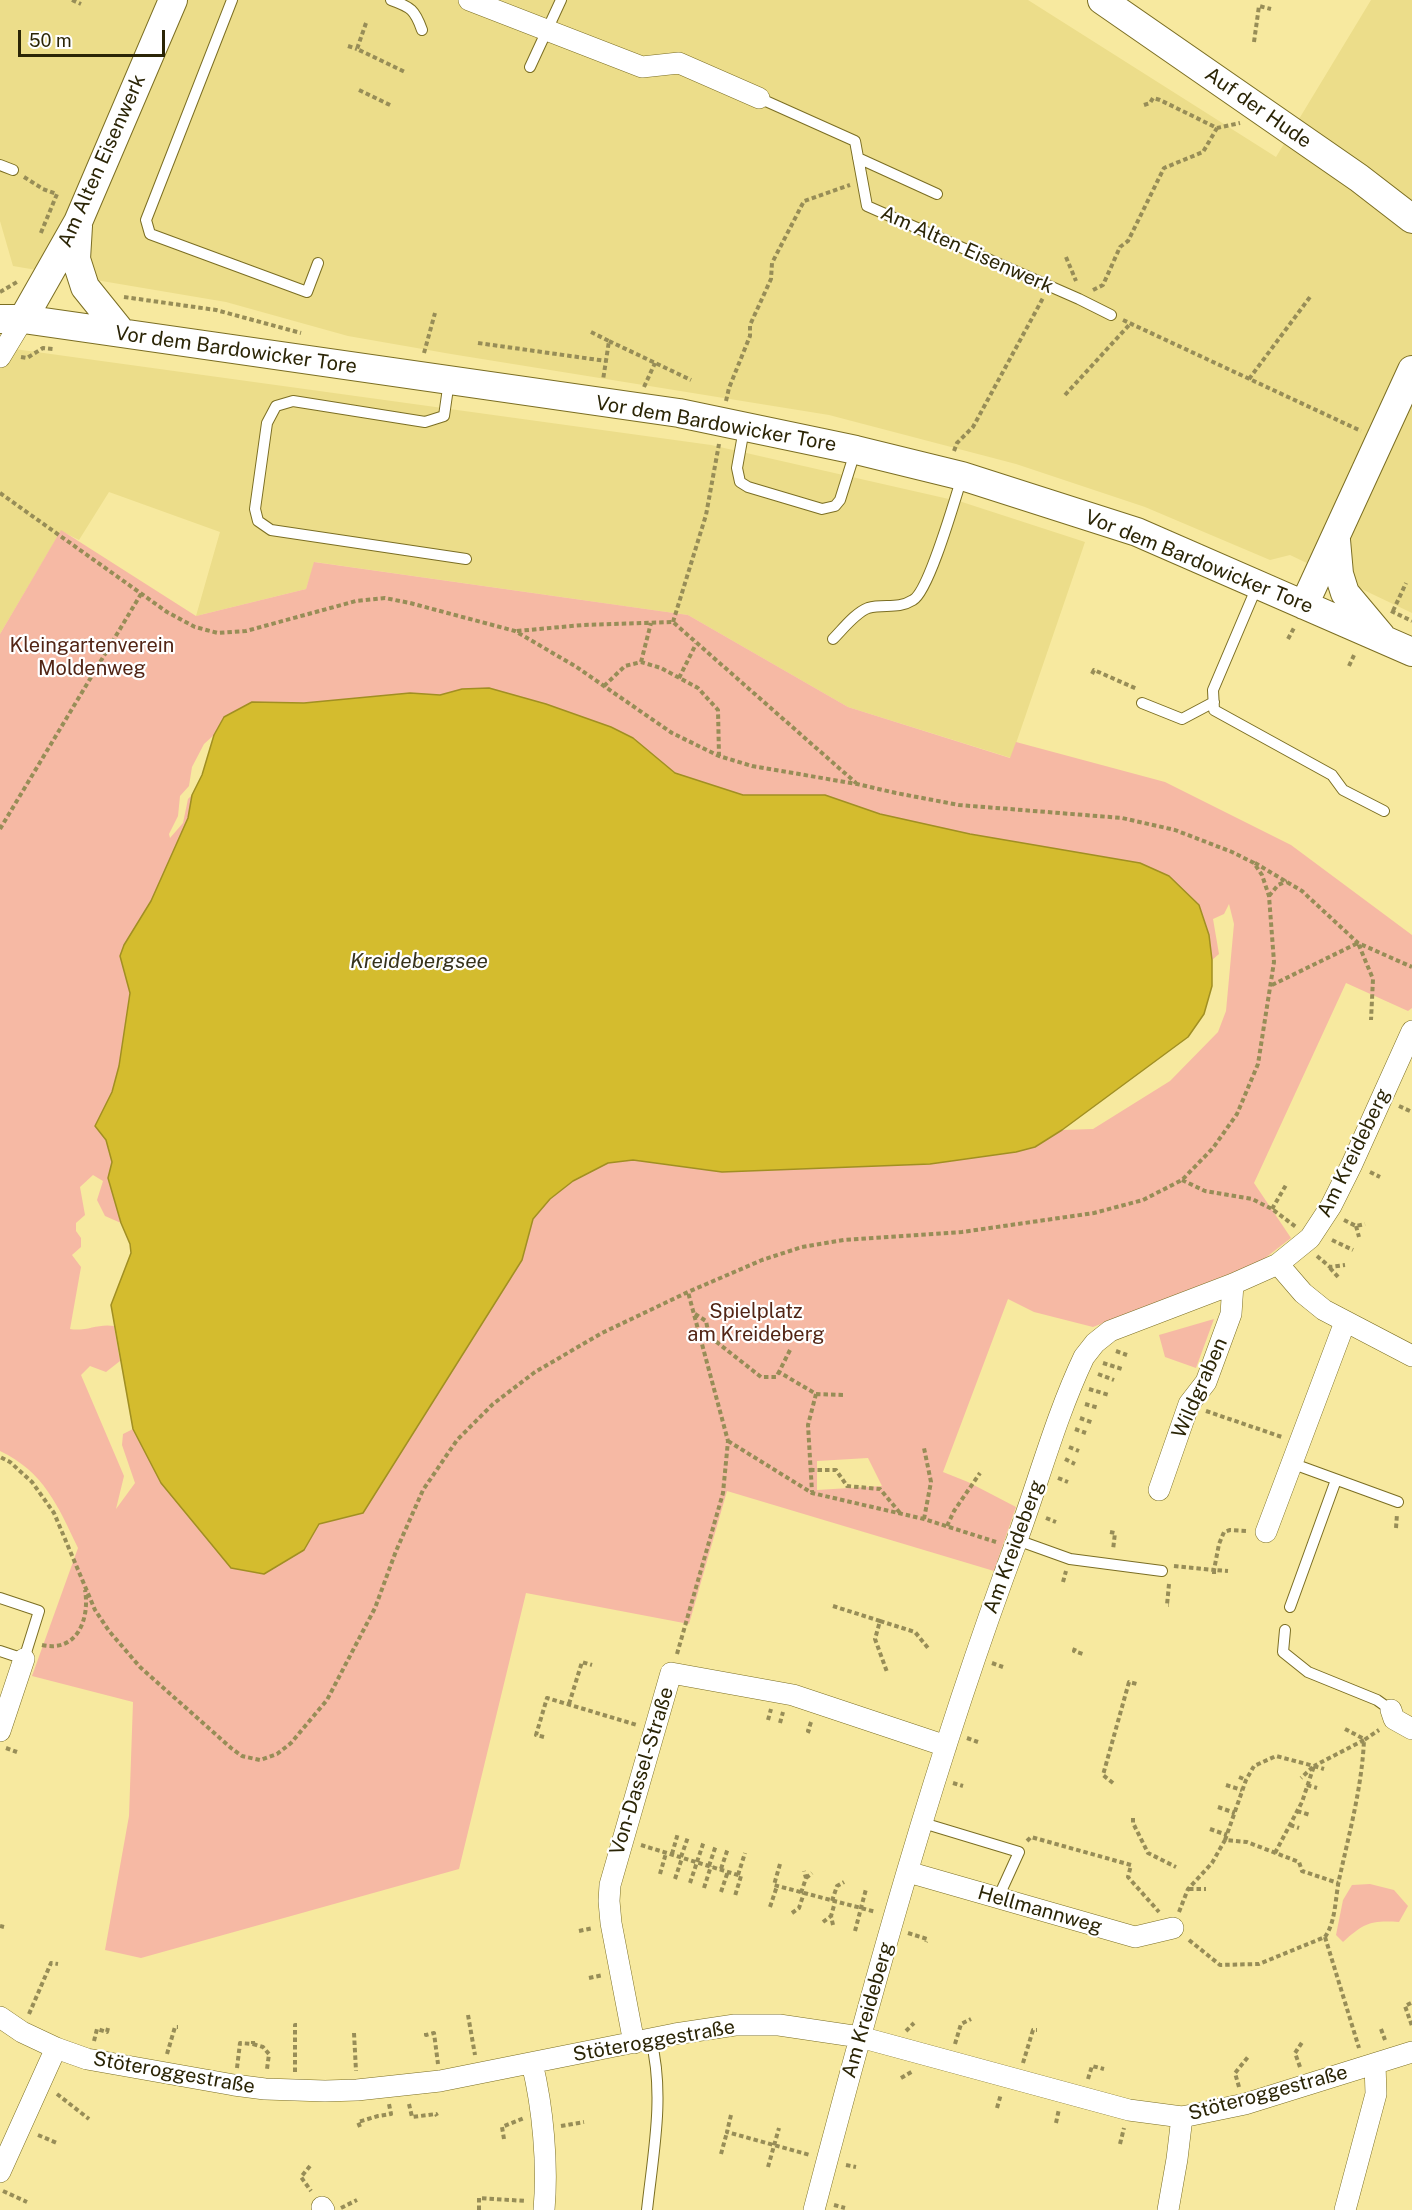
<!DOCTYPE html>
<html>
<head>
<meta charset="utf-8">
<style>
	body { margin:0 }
	#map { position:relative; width:1412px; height:2210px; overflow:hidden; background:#f7e99f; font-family:"Public Sans",sans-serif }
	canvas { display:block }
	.scale { position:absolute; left:18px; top:30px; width:147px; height:27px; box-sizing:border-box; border:3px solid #2b2506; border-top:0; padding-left:8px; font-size:18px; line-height:21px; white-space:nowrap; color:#2b2506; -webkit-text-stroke:4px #fff; paint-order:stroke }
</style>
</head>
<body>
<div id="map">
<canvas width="1412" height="2210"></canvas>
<div class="scale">50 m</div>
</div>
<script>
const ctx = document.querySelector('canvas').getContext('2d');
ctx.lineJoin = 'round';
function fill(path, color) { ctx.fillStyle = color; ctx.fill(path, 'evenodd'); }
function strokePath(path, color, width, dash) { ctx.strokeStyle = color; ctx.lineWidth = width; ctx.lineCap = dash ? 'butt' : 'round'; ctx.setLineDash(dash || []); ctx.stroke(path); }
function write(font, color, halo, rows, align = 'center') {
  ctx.font = font + ' "Public Sans",sans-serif'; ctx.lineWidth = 4.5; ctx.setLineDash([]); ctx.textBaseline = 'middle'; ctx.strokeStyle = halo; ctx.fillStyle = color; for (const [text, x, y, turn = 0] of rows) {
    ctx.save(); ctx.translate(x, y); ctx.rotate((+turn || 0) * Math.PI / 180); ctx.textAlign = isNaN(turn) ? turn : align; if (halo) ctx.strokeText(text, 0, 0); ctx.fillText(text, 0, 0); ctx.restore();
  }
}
fill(new Path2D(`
	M0,0H1028L1276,157L1371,0H1412V613L1290,555L1270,560L1145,507L1016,464L829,415L451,354L348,336L226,302L13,266L0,221Z
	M0,347L711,445L962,502L1085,542L1011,758L848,707L688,615L315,562L306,589L196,616L220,532L109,492L79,540L61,531L0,634Z`), '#ecdd8a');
fill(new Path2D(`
	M61,530L196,616L306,589L314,562L688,615L848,707L1010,758L1016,742L1165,782L1291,845L1412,935V1008L1408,1011L1346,983L1254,1183L1291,1238L1260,1262L1093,1327L1034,1312L1008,1299L943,1472L968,1482L1016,1507L994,1571L727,1491L689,1624L526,1593L459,1869L141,1958L105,1950L129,1816L133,1702L32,1676L78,1548C58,1506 44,1472 0,1451V634ZM462,689L633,738L675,773L743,795H825L880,814L970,834L1140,863L1209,935L1212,960L1219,954L1213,919L1224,914L1229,904L1234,924L1226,1011L1218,1032L1170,1081L1093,1129L1062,1130L1035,1147L1016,1152L930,1164L722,1172L632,1160L608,1163L573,1181L550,1199L533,1219L522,1260L363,1513L319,1524L304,1550L161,1483L133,1429L123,1434L122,1445L135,1483L116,1509L124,1476L81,1375L90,1366L106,1372L120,1361L114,1326C98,1323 86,1332 70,1329L81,1267L72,1255L81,1247V1238L76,1231V1223L85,1215L80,1187L93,1175L103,1181L97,1200L105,1216L121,1223L108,1178L112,1162L106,1140L95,1126L112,1092L119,1066L130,993L120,956L124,945L151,901L188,818L192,795L188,799L183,823L170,838L169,834L178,816L180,796L189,786L192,767L204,744L214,735L224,717L252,702L304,703L410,693L440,695ZM868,1458L882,1486L817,1490V1461Z
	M1214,1319L1196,1368L1165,1357L1159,1335Z
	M1370,1884L1394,1890L1408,1906L1399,1922C1371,1920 1364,1923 1343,1942L1336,1935L1343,1900L1352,1885Z`), '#f6b9a4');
const water = new Path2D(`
	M489,688L546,704L611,727L633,738L675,773L743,795H825L880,814L970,834L1140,863L1169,876L1199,905L1209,935L1212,960V986L1204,1014L1188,1037L1062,1130L1035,1147L1016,1152L930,1164L722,1172L633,1160L608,1163L573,1181L550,1199L533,1219L522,1260L363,1513L319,1524L304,1550L264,1574L231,1568L161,1483L133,1429L111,1305L131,1253L130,1244L121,1223L108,1178L112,1162L106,1140L95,1126L112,1092L119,1066L130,993L120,956L124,945L151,901L188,818L192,795L202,775L214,735L224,717L252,702L304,703L410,693L440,695L462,689Z`);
fill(water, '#d4bc2e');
strokePath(water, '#a18f22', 1.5);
const lane = new Path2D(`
	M232,0L146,220L150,234L307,292L318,263
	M391,0C411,7 415,10 422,30
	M530,67L561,0
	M759,98L855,141L867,206L1079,299L1111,315
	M858,158L937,194
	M0,165L13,170
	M449,381L444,416L425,422L293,401L276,406L267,423L255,509L258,521L271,530L466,559
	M744,429L737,468L740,482L748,487L822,509L835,506L840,500L855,452
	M1258,584L1213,690L1214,710L1332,775L1343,790L1384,811
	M833,639C843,629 855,613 868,608C884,603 897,610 913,600C929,591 955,499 962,477
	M1142,703L1182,719L1214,702
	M1291,1463L1398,1502
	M1017,1540L1070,1559L1162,1571
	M0,1598L39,1611L24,1659L0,1651
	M1290,1607L1336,1480
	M1285,1630L1283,1652L1308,1672L1377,1700L1391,1710
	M923,1823L1019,1852L998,1898
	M647,2210C653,2154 665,2095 651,2040`);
const street = new Path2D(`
	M469,0L642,67L679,63L759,98
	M0,357L23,319
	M1278,1264L1303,1293L1324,1310L1412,1356
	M1159,1490L1189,1404L1206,1382L1231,1314L1233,1284
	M1266,1532L1345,1322
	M1391,1710L1394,1719L1412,1729
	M0,1731L24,1659
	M908,1872L1135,1937L1173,1928
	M0,2017L22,2032L56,2048L87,2059L234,2085L265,2089L325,2091L357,2090L440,2081L675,2034L735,2025H779L860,2037L1129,2110L1182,2117L1245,2104L1412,2052
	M634,2043L611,1923L609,1901L610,1885L671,1673L793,1695L946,1746
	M532,2063C543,2108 548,2164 544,2210
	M0,2172L56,2048
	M322,2207L324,2210
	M814,2210C873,1985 935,1759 1017,1540C1039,1480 1056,1416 1084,1357L1095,1343L1110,1331L1233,1284L1278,1264L1310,1238L1331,1206L1352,1164L1412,1031
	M1168,2210L1177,2159L1182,2117
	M1345,2210L1376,2094L1375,2064`);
const secondary = new Path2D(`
	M1102,0L1359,178L1412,219
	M78,226L76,259L85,287L122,333
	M0,319H23L679,413L856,450L962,476L1137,532L1412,652
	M23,319L78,222L173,0
	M1336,540L1339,574L1345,593L1381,636
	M1304,605L1412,370`);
strokePath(lane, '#7b6e23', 12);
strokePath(street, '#7b6e23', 22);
strokePath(secondary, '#7b6e23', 30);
strokePath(new Path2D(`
	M72,0L81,4
	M366,23L357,49L405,72
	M1254,42L1259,6L1271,9
	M348,46L357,49
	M359,90L392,106
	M1144,105L1150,103L1153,98L1160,100L1217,128L1240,123
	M24,177L43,189L57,194L40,235
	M1066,257L1076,281
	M1093,290L1103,285L1120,247L1128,241L1164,168L1203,152L1217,128
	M0,292L17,282
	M124,297L216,310L301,333
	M1123,320L1361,431
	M591,332L609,341L603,380
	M609,341L691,380
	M478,343L606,361
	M424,353L435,313
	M21,357L27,358L43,348L53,349
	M1249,379L1310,297
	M644,387L655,363
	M1065,395L1130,324
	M726,401L729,388L750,336V325L771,279L772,263L804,201L850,185
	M954,451L957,443L973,427L1043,298
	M0,493L167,612L195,627L218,633L246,631L356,601L385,598L410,603L515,631L575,666L672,733L719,756L752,766L857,784L896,793L959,805L1122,818L1175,830L1232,852L1254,863L1262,875L1269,896L1274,962L1258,1064L1237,1114L1213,1148L1182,1180L1143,1200L1094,1213L962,1232L844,1240L802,1247L762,1260L688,1292L602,1333L535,1372L493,1404L457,1440L423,1490L396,1551L375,1608L327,1700L291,1743L277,1754L260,1760L242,1756L231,1748L140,1667L109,1631L95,1610L54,1513L32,1482L10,1462L0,1457
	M1391,611L1412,621
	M1393,611L1406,583
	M673,622L706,515L719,444
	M517,631L583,625L673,622L856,783
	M1288,639L1295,626
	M641,662L651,623
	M1349,666L1355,653
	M1092,674L1094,670L1137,689
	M679,678L696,644
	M604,686L625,666L641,662L661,668L698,688L718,710L719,756
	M0,829L141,594
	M1255,863L1302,891L1358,943L1412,967
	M1269,896L1278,885L1287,881
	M1272,985L1358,943L1373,979L1371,1020
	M1399,1106L1412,1112
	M1370,1172L1380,1177
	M1182,1180L1205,1191L1252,1199L1272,1209L1296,1227
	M1272,1209L1286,1185
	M1344,1220L1356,1226L1365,1224
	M1356,1226L1359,1237
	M1332,1240L1353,1250
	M1317,1256L1330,1267L1345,1265
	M1330,1268L1339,1278
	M695,1314L706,1321L709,1336L761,1377H776L779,1372
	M790,1350L779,1372L816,1394L808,1425L812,1492
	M1116,1351L1127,1355
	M1103,1363L1122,1369
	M1098,1374L1114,1380
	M1089,1389L1109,1395
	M816,1394L844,1395
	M1085,1404L1099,1408
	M1206,1411L1282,1437
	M1080,1418L1094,1423
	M1075,1429L1086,1433
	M728,1441L812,1493L924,1519L996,1542
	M1069,1447L1079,1451
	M1065,1459L1075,1464
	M810,1470H836L847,1486L880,1489L900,1513
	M1058,1478L1068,1482
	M1046,1518L1056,1522
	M924,1519L931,1482L924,1448
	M947,1526L954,1511L980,1473
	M1396,1528L1397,1514
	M1110,1532L1115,1533L1113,1550
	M1174,1566L1214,1570L1219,1544L1224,1532L1230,1530L1247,1531
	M1214,1574V1570L1228,1571
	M1063,1582L1066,1571
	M1169,1584L1167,1605H1169
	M833,1606L880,1621L875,1639L887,1672
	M880,1621L915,1632L928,1648
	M42,1645C77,1653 90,1619 85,1590
	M1075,1648L1074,1651L1083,1654L1082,1656
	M677,1654L723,1493L728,1441L688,1292
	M992,1663L1003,1667
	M569,1704L582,1662L592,1665
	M768,1720L771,1709
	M811,1722L808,1731L813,1733
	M780,1723L783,1712
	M1345,1729L1364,1739
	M544,1737L536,1735L547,1698L637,1725
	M967,1738L978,1742
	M6,1748L17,1752
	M1314,1766L1324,1769
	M1239,1777L1246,1780
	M953,1783L963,1786
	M1113,1783L1103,1775L1129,1682L1137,1684
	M1226,1785L1242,1790
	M1307,1785L1317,1788
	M1218,1807L1235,1813
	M1297,1811L1310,1815
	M1133,1818V1823L1148,1853L1176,1867
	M1290,1825L1299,1828
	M1210,1829L1227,1835
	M1225,1840L1246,1780L1254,1766L1276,1756L1314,1766L1364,1740
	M1027,1841L1031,1837L1131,1865L1128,1877L1159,1912
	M641,1845L741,1876L735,1896
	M1275,1853L1302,1802L1314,1766L1301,1778
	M672,1854L678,1833
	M681,1857L688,1837
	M697,1862L704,1841
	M780,1864L774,1885L876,1912
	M709,1866L716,1845
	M721,1869L728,1848
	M660,1874L666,1853
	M738,1875L745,1853
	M806,1878L812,1873
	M675,1879L682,1858
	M690,1883L697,1862
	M704,1888L711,1866
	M1189,1889H1206
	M721,1892L728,1871
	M801,1893L806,1878L804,1871
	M832,1901L837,1886L844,1882
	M770,1907L777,1886
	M1179,1912L1188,1889L1212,1863L1225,1840L1247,1842L1299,1862L1302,1871L1338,1883
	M792,1913L799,1908L804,1893
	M823,1922L831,1916
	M833,1925L831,1916L835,1902
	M0,1926L4,1927
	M579,1931L593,1928
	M855,1931L866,1889
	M908,1933L927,1939L926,1942
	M1325,1937L1359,2048
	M1189,1940L1220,1965L1259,1964L1325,1937C1336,1921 1335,1899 1339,1880C1349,1834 1362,1787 1364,1740L1379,1730
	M589,1978L603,1975
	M1411,2003L1405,2006L1412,2026
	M29,2014L51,1963L58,1964
	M468,2015L475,2055
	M1381,2029L1385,2040
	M906,2031L914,2023
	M354,2033L356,2071
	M426,2033V2035L434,2033L438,2064
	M94,2041L97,2029L107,2032L108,2028
	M253,2044L263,2047L269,2054L267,2069
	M955,2044L961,2024L971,2019
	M167,2054L175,2027H178
	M1023,2063L1033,2030H1037
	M1300,2067L1295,2053L1303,2041
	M237,2068L240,2043L253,2044V2041
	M295,2072V2025H297
	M901,2078L913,2071
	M1088,2079L1092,2066L1104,2069
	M1239,2087L1235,2073L1248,2057
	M57,2094L89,2119
	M409,2104L412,2117L436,2114L437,2116
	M997,2108L1001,2094
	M731,2115L727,2132L810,2155
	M1056,2123L1059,2109
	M561,2126L584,2122
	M360,2127L358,2122L378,2116L391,2114L389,2104
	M38,2135L57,2143
	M504,2139L502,2127L524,2118
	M1120,2144L1124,2128
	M721,2154L727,2132
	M846,2165L856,2167
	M310,2166L301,2177L311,2191
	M768,2167L779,2128
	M3,2191L27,2202
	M834,2205L845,2208
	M341,2208L357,2200
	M479,2210V2198L526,2201`), '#978d57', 4, [4.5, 3]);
strokePath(lane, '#fff', 10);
strokePath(street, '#fff', 21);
strokePath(secondary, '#fff', 28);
write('20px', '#2b2506', '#fff', [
	["Auf der Hude",1258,108,35],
	["Am Alten Eisenwerk",102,161,-66],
	["Am Alten Eisenwerk",967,250,24],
	["Vor dem Bardowicker Tore",236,350,8],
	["Vor dem Bardowicker Tore",716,424,10],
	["Vor dem Bardowicker Tore",1199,562,22],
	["Am Kreideberg",1354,1153,-64],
	["Wildgraben",1200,1388,-66],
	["Am Kreideberg",1014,1547,-70],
	["Von-Dassel-Straße",642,1771,-73],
	["Hellmannweg",1040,1910,16],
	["Am Kreideberg",868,2010,-74],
	["Stöteroggestraße",654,2041,-10],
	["Stöteroggestraße",174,2073,10],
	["Stöteroggestraße",1268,2093,-15]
]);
write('20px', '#522515', '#fff', [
	["Kleingartenverein",92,646],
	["Moldenweg",92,669],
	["Spielplatz",756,1312],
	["am Kreideberg",756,1335]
]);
write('italic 21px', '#36321c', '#fff', [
	["Kreidebergsee",419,962]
]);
</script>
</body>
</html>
